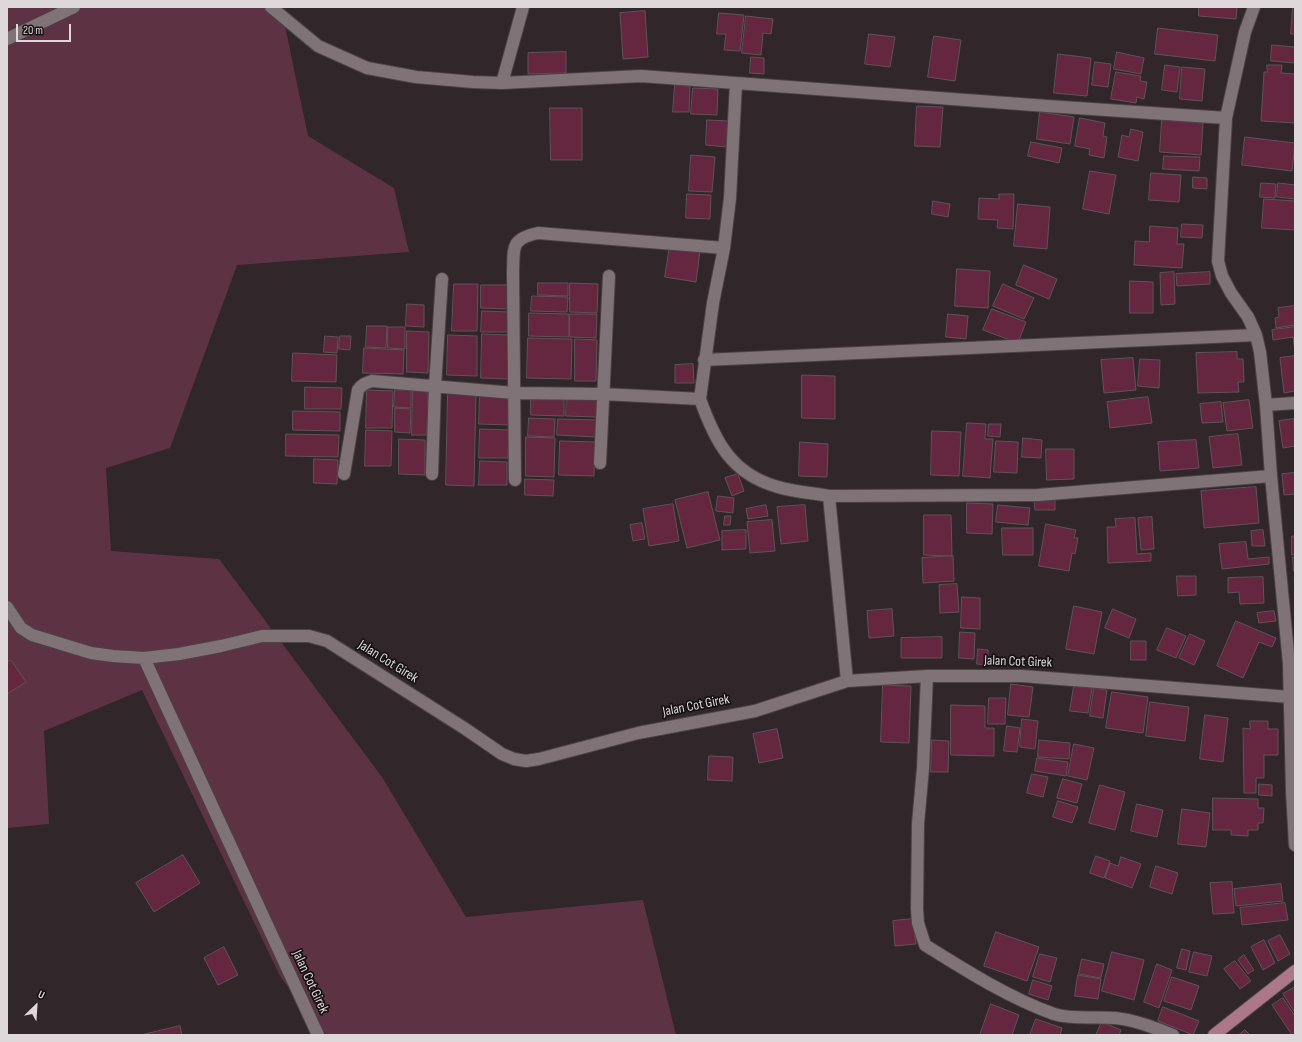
<!DOCTYPE html>
<html>
<head>
<meta charset="utf-8">
<style>
	body { margin:0 }
	#map { position:relative; width:1302px; height:1042px; overflow:hidden; background:#31262a; font-family:"Sofia Sans Condensed",sans-serif }
	canvas { display:block }
	.frame { position:absolute; inset:0; border:8px solid #dfd8da; pointer-events:none }
	.north { position:absolute; left:16px; top:986px; width:40px; height:40px; -webkit-text-stroke:3px #161112; paint-order:stroke; rotate:25deg; font-size:11px; font-weight:700; line-height:16px; text-align:center; color:#dfd8da }
	.north::after { content:''; display:block; margin:auto; width:14px; height:18px; background:#dfd8da; clip-path:polygon(50% 0,100% 100%,50% 72%,0 100%) }
	.scale { position:absolute; left:16px; top:24px; width:55px; height:18px; box-sizing:border-box; border:2px solid #dfd8da; border-top:0; padding-left:5px; font-size:12px; line-height:14px; white-space:nowrap; color:#dfd8da; -webkit-text-stroke:3px #161112; paint-order:stroke }
</style>
</head>
<body>
<div id="map">
<canvas width="1302" height="1042"></canvas>
<div class="frame"></div>
<div class="north">U</div>
<div class="scale">20 m</div>
</div>
<script>
const ctx = document.querySelector('canvas').getContext('2d');
ctx.lineJoin = 'round';
function fill(path, color) { ctx.fillStyle = color; ctx.fill(path, 'evenodd'); }
function strokePath(path, color, width, dash) { ctx.strokeStyle = color; ctx.lineWidth = width; ctx.lineCap = dash ? 'butt' : 'round'; ctx.setLineDash(dash || []); ctx.stroke(path); }
function write(font, color, halo, rows, align = 'center') {
  ctx.font = font + ' "Sofia Sans Condensed",sans-serif'; ctx.lineWidth = 3.5; ctx.setLineDash([]); ctx.textBaseline = 'middle'; ctx.strokeStyle = halo; ctx.fillStyle = color; for (const [text, x, y, turn = 0] of rows) {
    ctx.save(); ctx.translate(x, y); ctx.rotate((+turn || 0) * Math.PI / 180); ctx.textAlign = isNaN(turn) ? turn : align; if (halo) ctx.strokeText(text, 0, 0); ctx.fillText(text, 0, 0); ctx.restore();
  }
}
fill(new Path2D(`
	M7,7H281L308,136L394,188L409,252L237,265L170,448L106,468L111,551L219,559L382,777L466,917L643,900L676,1035H327L281,978L142,690L44,731L49,824L7,828Z`), '#5d3343');
const building = new Path2D(`
	M1199,7H1237L1236,19L1199,16Z
	M1293,7H1295V34H1291Z
	M645,11L648,57L623,59L620,13Z
	M719,13L744,15L740,51L724,50L726,34H717Z
	M746,16L773,19L771,34L763,33L761,55L742,53Z
	M1158,28L1218,35L1215,61L1155,54Z
	M869,34L895,37L890,67L865,64Z
	M934,36L961,40L955,81L928,77Z
	M1272,45L1295,47V63L1271,61Z
	M566,52V73L528,74V53Z
	M1117,52L1144,58L1141,74L1114,69Z
	M1058,54L1091,58L1087,96L1054,93Z
	M751,57L764,58V74L750,73Z
	M1095,62L1111,64L1108,87L1092,85Z
	M1165,65L1180,67L1177,92L1162,90Z
	M1267,65H1282L1281,73L1295,74V123L1261,121L1264,72H1267Z
	M1182,67L1205,69L1202,101L1180,99Z
	M1116,72L1141,76L1140,81L1147,82L1144,99L1137,97L1136,103L1111,99Z
	M675,85L690,86L689,112H673Z
	M693,88L718,89L717,115L691,114Z
	M917,106L943,107L940,147L915,146Z
	M550,108H582V160H551Z
	M1040,112L1074,117L1070,144L1037,139Z
	M1080,118L1105,123L1103,136L1107,137L1104,158L1089,155L1090,149L1075,146Z
	M707,120L728,121L727,147L706,145Z
	M1162,120L1203,123L1201,155L1160,152Z
	M1131,129L1143,132L1138,161L1118,157L1122,135L1129,137Z
	M1245,137L1295,143L1292,171L1242,165Z
	M1031,142L1062,148L1059,163L1028,156Z
	M691,155L715,157L712,192L689,191Z
	M1164,156L1200,157L1199,171L1163,169Z
	M1090,171L1116,175L1109,214L1083,209Z
	M1151,173L1181,175L1179,202L1149,200Z
	M1193,177L1207,178V189L1193,188Z
	M1261,183L1276,184L1275,198L1260,197Z
	M1278,183L1295,185V199L1277,197Z
	M687,194L711,195L710,219L686,218Z
	M999,194H1014L1013,229L997,228L998,220L978,219L979,198L999,199Z
	M1264,199L1295,201V230L1262,228Z
	M933,201L950,204L948,217L932,214Z
	M1018,204L1050,207L1047,249L1014,246Z
	M1182,224L1203,225L1202,238L1181,237Z
	M1150,226L1178,228L1177,244H1184L1182,268L1134,265L1135,241L1149,242Z
	M670,246L700,251L696,282L665,277Z
	M1024,265L1057,279L1049,299L1016,285Z
	M957,269L990,271L988,308L955,306Z
	M1174,272L1175,304L1161,305L1160,273Z
	M1210,272V284L1177,286L1176,274Z
	M1130,281L1153,282V313H1130Z
	M538,283H568V296L538,295Z
	M570,283L598,284L597,313L570,312Z
	M454,284H478L477,331H452Z
	M1003,284L1034,298L1024,319L993,306Z
	M481,285H509L508,309L481,308Z
	M532,296L568,297L567,312L531,311Z
	M407,304L424,305V327L406,326Z
	M1295,306V325L1276,328L1275,318L1279,317L1278,308Z
	M992,309L1026,322L1018,343L983,330Z
	M482,311L510,312V332H481Z
	M529,313L569,314V337L529,336Z
	M570,314H597L596,338L570,337Z
	M948,314L968,316L966,339L946,337Z
	M367,326H387L386,348L366,347Z
	M388,327H405V349L388,348Z
	M1295,327V352L1293,337L1273,340L1272,330Z
	M407,331L429,332L428,373L407,372Z
	M482,334L510,335L509,379L481,378Z
	M448,335L477,336V376L447,375Z
	M325,336L338,337L337,353L324,352Z
	M340,336H351L350,350L339,349Z
	M528,338L572,339L571,379L527,378Z
	M575,339L597,340L596,381H575Z
	M364,348L404,350L403,374L363,373Z
	M1237,352V359H1243L1244,382H1238L1239,392L1198,393L1196,353Z
	M293,353L337,355L336,382L292,381Z
	M1295,356V391L1284,393L1280,358Z
	M1133,358L1136,390L1104,393L1101,360Z
	M1140,359L1160,360L1159,388L1138,386Z
	M693,364L694,383H675V365Z
	M802,375L835,376V419L802,418Z
	M305,387L342,388L341,409H305Z
	M367,390L393,391L392,428H366Z
	M395,390H411V408L394,407Z
	M413,390L428,391L427,435H412Z
	M448,393L476,394L474,486L446,485Z
	M480,395L510,396V425L479,424Z
	M531,395L564,396V416L531,415Z
	M567,395L598,396L597,417L566,416Z
	M1148,397L1152,423L1110,428L1107,402Z
	M1249,400L1253,428L1227,431L1223,403Z
	M1221,402L1223,422L1202,423L1200,404Z
	M395,408L411,409L410,433L395,432Z
	M293,411L340,412V431L293,430Z
	M529,418L555,419L554,437L528,436Z
	M558,419L596,420L595,437L557,435Z
	M1294,419L1295,446L1283,448L1279,421Z
	M967,423L986,424L985,439H993L990,478L963,476Z
	M989,424H1001L1000,437L988,436Z
	M480,429L509,430L508,458H479Z
	M366,430L392,431L391,466H365Z
	M932,431L961,432L959,476L931,475Z
	M286,434L339,435L338,457L286,456Z
	M1238,434L1242,465L1213,468L1209,437Z
	M526,437L555,438L554,477L526,476Z
	M1023,438L1042,440L1041,458L1022,457Z
	M399,439L425,440V475L399,474Z
	M1196,440L1199,468L1160,471L1158,442Z
	M560,441L595,442L594,476L559,475Z
	M996,441L1018,442L1017,473L994,472Z
	M800,442L828,444L827,477L799,476Z
	M1046,449H1074V479L1047,480Z
	M314,459L338,460L337,484L314,483Z
	M480,461L507,462V485H479Z
	M1295,473V494L1284,495L1282,474Z
	M738,474L744,491L732,496L725,478Z
	M525,479L554,480L553,496L525,495Z
	M1256,487L1259,523L1204,528L1201,491Z
	M708,492L720,540L687,548L675,500Z
	M718,496L734,498L733,513L716,511Z
	M1055,499V510H1035L1034,500Z
	M967,503L993,504L992,534L967,533Z
	M673,504L679,541L649,546L643,509Z
	M766,505L768,516L748,519L746,509Z
	M805,505L808,541L781,544L777,507Z
	M998,505L1030,508L1028,525L996,522Z
	M924,515H951L952,556L924,555Z
	M725,516H731L730,525H724Z
	M1152,517L1154,549L1141,550L1138,518Z
	M1135,518L1137,554L1151,553V561L1108,563L1107,527H1116L1115,519Z
	M772,520L775,551L750,553L747,522Z
	M642,523L645,539L633,541L630,525Z
	M1046,524L1076,530L1074,538H1078L1075,554L1072,553L1069,571L1039,566Z
	M1002,528H1033V555H1003Z
	M746,530V549L722,550V531Z
	M1263,530L1265,546H1252L1251,531Z
	M1292,536H1295V554L1292,555Z
	M1246,542L1248,559L1269,557V564L1222,569L1219,544Z
	M953,556L954,581L923,583L922,558Z
	M1293,557H1295V571H1294Z
	M1177,576H1196V595L1178,596Z
	M1263,577L1264,603L1240,604L1239,592L1228,593V578Z
	M957,584L959,612L940,613L939,585Z
	M962,597L980,598V629L961,628Z
	M1074,606L1102,612L1094,654L1066,649Z
	M892,609L894,636L869,638L867,611Z
	M1113,609L1136,619L1129,638L1105,628Z
	M1274,611L1276,621L1259,623L1257,613Z
	M1236,621L1276,638L1272,647L1259,642L1243,678L1217,666Z
	M1167,628L1186,636L1176,658L1157,650Z
	M960,632L975,633L974,659L959,658Z
	M1190,634L1205,641L1194,665L1179,658Z
	M942,637V658H901V638Z
	M1131,641H1146V660H1131Z
	M978,649L988,650V665L977,664Z
	M11,660L26,682L7,694V662Z
	M1011,684L1033,687L1029,717L1008,715Z
	M883,685L911,686L909,743L881,742Z
	M1074,686L1092,688L1088,713L1070,711Z
	M1094,688L1107,690L1103,718L1090,716Z
	M1112,692L1148,697L1143,733L1106,728Z
	M989,698H1006L1005,724H988Z
	M1150,702L1189,707L1185,741L1146,736Z
	M951,705L985,706V728H994V756L951,755Z
	M1205,715L1228,718L1223,762L1200,759Z
	M1022,719L1038,721L1035,749L1020,747Z
	M1250,721H1268V729H1278V755H1264V778H1256V793H1244L1243,728L1250,729Z
	M1007,726L1020,728L1017,752L1004,751Z
	M777,729L783,758L759,763L753,734Z
	M932,740L949,741L948,772H931Z
	M1039,740L1070,743L1069,759L1038,757Z
	M1074,744L1094,748L1087,780L1068,776Z
	M709,756L733,757L732,781L708,780Z
	M1037,758L1068,762L1066,776L1035,771Z
	M1032,774L1048,777L1043,797L1027,793Z
	M1063,779L1082,784L1077,803L1057,798Z
	M1259,784L1272,785V796L1259,795Z
	M1100,785L1125,792L1115,830L1089,823Z
	M1213,798L1258,799V808H1264L1263,823H1258V830H1248V836L1231,835V830H1213Z
	M1058,801L1078,807L1072,823L1053,817Z
	M1137,804L1163,810L1157,837L1131,831Z
	M1182,809L1210,813L1206,847L1178,844Z
	M183,855L200,883L154,912L136,883Z
	M1096,856L1110,861L1104,878L1090,873Z
	M1121,857L1141,864L1132,888L1105,878L1110,863L1118,866Z
	M1156,866L1178,873L1172,894L1150,887Z
	M1232,882L1234,913L1213,914L1210,883Z
	M1281,884L1283,901L1236,906L1234,889Z
	M1285,903L1288,920L1242,925L1240,908Z
	M913,919L916,944L895,946L893,921Z
	M996,932L1039,947L1027,981L984,966Z
	M1280,935L1290,954L1278,961L1268,941Z
	M1264,940L1275,963L1263,970L1251,947Z
	M224,947L238,975L218,985L204,958Z
	M1182,949L1190,951L1186,970L1177,968Z
	M1112,952L1144,960L1134,1000L1102,991Z
	M1194,952L1212,956L1207,976L1189,972Z
	M1040,954L1057,958L1050,982L1033,977Z
	M1244,955L1254,970L1248,974L1238,960Z
	M1082,959L1104,964L1101,978L1079,974Z
	M1235,961L1251,981L1240,989L1224,969Z
	M1157,964L1172,970L1159,1008L1144,1002Z
	M1078,975L1101,979L1098,999L1075,996Z
	M1172,977L1199,986L1191,1010L1164,1001Z
	M1033,980L1052,986L1048,1000L1029,994Z
	M1295,987V1013L1283,994Z
	M1283,998L1295,1016V1035H1292L1272,1005Z
	M991,1004L1019,1015L1012,1035H980Z
	M1163,1007L1199,1021L1193,1035L1158,1021Z
	M1036,1019L1062,1028L1060,1035H1030Z
	M1102,1022L1121,1030L1119,1035H1096Z
	M180,1026L182,1035H141Z
	M1245,1030L1250,1035H1239Z`);
fill(building, '#652740');
strokePath(building, '#605357', 1);
const minor = new Path2D(`
	M271,7L318,46L367,68L416,77L473,82L502,83L641,76L1047,106L1226,118
	M1254,7L1245,32L1226,118L1218,261L1222,276L1231,293L1248,317L1256,335L1260,352L1266,405L1271,476L1289,664L1292,792L1295,845
	M7,39L74,7
	M502,83L523,7
	M704,360L1256,335
	M700,399C715,441 731,474 778,487C794,492 813,493 829,496
	M1266,405L1295,403
	M600,463L609,276
	M344,474L358,390C362,384 366,383 372,381L514,393L603,394L700,399L713,303L724,248L730,198L736,83
	M432,474L435,386L442,279
	M515,480L513,272C514,248 510,239 538,233L724,248
	M7,607L21,628L32,635L91,653L113,656L144,658L179,654L221,646L262,636H309L327,641L464,728L502,754L514,759L526,761L539,759L638,733L755,711L847,681L927,676H1022L1290,697
	M144,658L318,1035
	M927,676L923,768L918,824L917,909L918,923L925,945C965,970 1009,998 1054,1014C1074,1020 1095,1016 1115,1018C1135,1020 1155,1028 1173,1035
	M847,681L829,496L1038,495L1271,476`);
const major = new Path2D(`
	M1214,1035L1295,971`);
strokePath(minor, '#4c4346', 14);
strokePath(major, '#4c4346', 14);
strokePath(minor, '#807377', 12);
strokePath(major, '#ad778a', 12);
write('14px', '#dfd8da', '#161112', [
	["Jalan Cot Girek",388,662,32],
	["Jalan Cot Girek",1018,662,2],
	["Jalan Cot Girek",696,706,-11],
	["Jalan Cot Girek",310,982,65]
]);
</script>
</body>
</html>
